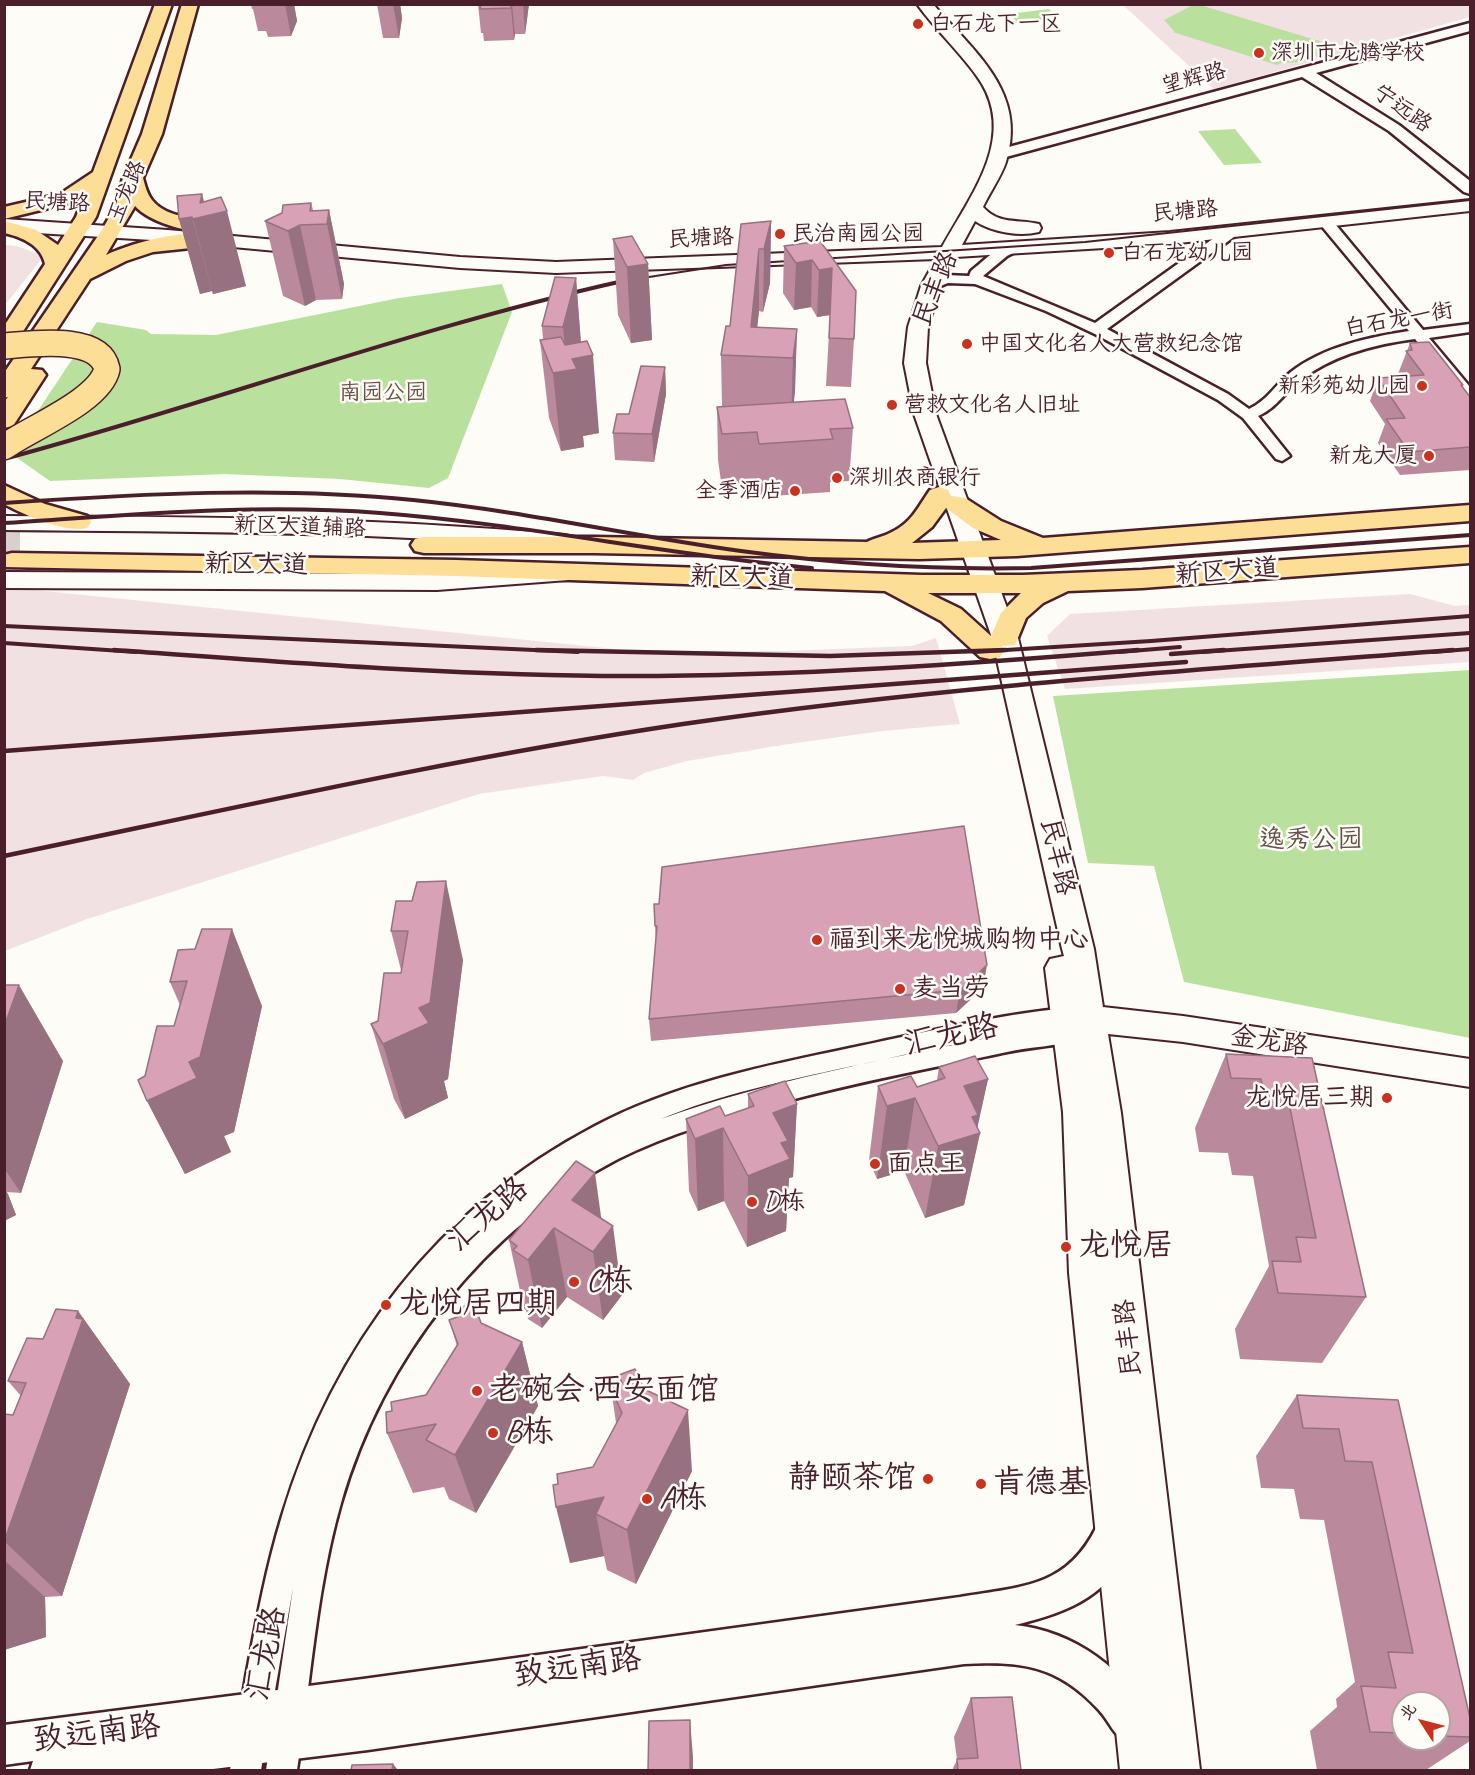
<!DOCTYPE html>
<html>
<head>
<meta charset="utf-8">
<style>
	body { margin:0 }
	#map { position:relative; width:1475px; height:1775px; overflow:hidden; background:#fdfcf7; font-family:Caveat,"LXGW WenKai TC",sans-serif }
	canvas { display:block }
	.frame { position:absolute; inset:0; border:6px solid #4a1f2b; pointer-events:none }
	.north { position:absolute; left:1391px; top:1691px; width:60px; height:60px; box-sizing:border-box; background:#fdfcf7; border:2px solid #b5a4a5; border-radius:50%; rotate:306deg; font-size:16px; font-weight:700; line-height:24px; text-align:center; color:#4a1f2b }
	.north::after { content:''; display:block; margin:auto; width:21px; height:27px; background:#c8321e; clip-path:polygon(50% 0,100% 100%,50% 72%,0 100%) }
</style>
</head>
<body>
<div id="map">
<canvas width="1475" height="1775"></canvas>
<div class="frame"></div>
<div class="north">北</div>
</div>
<script>
const ctx = document.querySelector('canvas').getContext('2d');
ctx.lineJoin = 'round';
function fill(path, color) { ctx.fillStyle = color; ctx.fill(path, 'evenodd'); }
function strokePath(path, color, width, dash) { ctx.strokeStyle = color; ctx.lineWidth = width; ctx.lineCap = dash ? 'butt' : 'round'; ctx.setLineDash(dash || []); ctx.stroke(path); }
function write(font, color, halo, rows, align = 'center') {
  ctx.font = font + ' Caveat,"LXGW WenKai TC",sans-serif'; ctx.lineWidth = 5; ctx.setLineDash([]); ctx.textBaseline = 'middle'; ctx.strokeStyle = halo; ctx.fillStyle = color; for (const [text, x, y, turn = 0] of rows) {
    ctx.save(); ctx.translate(x, y); ctx.rotate((+turn || 0) * Math.PI / 180); ctx.textAlign = isNaN(turn) ? turn : align; if (halo) ctx.strokeText(text, 0, 0); ctx.fillText(text, 0, 0); ctx.restore();
  }
}
fill(new Path2D(`
	M1470,4V17L1214,89L1123,5Z
	M5,245L17,246L44,256L5,305Z
	M5,587L635,651H784L912,646L936,638L960,724L882,731L782,745L687,761L644,773L633,780L603,776L479,794L87,919L5,951Z
	M1410,594L1455,606L1470,605V662L1065,689L1047,636L1070,614Z`), '#f2e1e3');
fill(new Path2D(`
	M1188,5H1200L1339,47L1331,51L1316,46L1317,56L1302,62L1281,63L1277,65L1173,32L1174,31L1164,20L1191,6Z
	M1049,9L1059,19L1018,23L1009,14Z
	M1235,129L1262,163L1224,165L1198,131Z
	M502,284L512,312L448,478L429,488L340,479L225,474L50,481L10,453L97,322L146,330L151,334L216,335L399,298Z
	M1470,670V1038L1184,982L1154,866L1088,863L1053,696Z`), '#b9e09c');
strokePath(new Path2D(`
	M4,540H20`), '#d9d0ce', 25, [25, 13]);
const minor = new Path2D(`
	M1325,217L1330,218L1423,330L1470,324V332L1429,338L1470,387V400L1465,399L1415,339C1376,344 1336,354 1303,378C1286,390 1277,408 1258,416L1290,456L1282,461L1276,459L1243,418L1218,400L1095,334L1046,311L975,284L948,283L931,290L924,286L946,275L969,276L971,271C985,260 1002,241 1021,245L1023,248L1007,256L983,276L1095,323L1228,228H1238L1240,231L1238,234L1107,329L1228,394L1249,409C1267,401 1276,384 1291,372C1323,347 1369,337 1409,331L1320,224L1318,221L1320,218Z
	M1068,1008L1076,1011L1079,1017L1073,1025L1078,1026L1081,1033L1078,1040C1058,1046 1029,1047 1007,1052C932,1068 857,1082 783,1102C727,1117 670,1133 618,1159C484,1229 383,1358 341,1503C316,1590 311,1681 297,1770H266L293,1588L261,1770H230C234,1739 241,1708 246,1677C256,1623 266,1568 282,1516C334,1345 437,1209 595,1126C674,1084 764,1066 850,1048C922,1033 994,1015 1068,1008ZM992,1037C881,1060 768,1081 661,1119C720,1094 785,1081 848,1067C896,1057 944,1045 992,1037Z`);
const tertiary = new Path2D(`
	M1470,23V31L1316,73L1399,125L1470,181V194L1464,192L1389,131L1302,77L1006,157H994L992,154L994,151Z
	M1114,1512L1127,1517L1132,1530C1128,1542 1124,1554 1118,1565C1099,1602 1053,1616 1015,1625C1073,1631 1129,1670 1152,1724L1146,1738L1132,1744C1111,1735 1113,1725 1098,1709C1057,1665 1021,1661 964,1664L368,1750L205,1770H30L33,1761L4,1765V1725L363,1679L960,1597C1026,1586 1072,1587 1101,1517Z`);
const secondary = new Path2D(`
	M917,4H933C974,52 1028,92 1006,162C1001,177 990,192 983,207C999,225 1018,219 1039,224L1041,228L1039,232C1019,237 992,232 975,221L962,245L1170,232L1470,200V211L1170,244L956,257L941,286L928,327L926,363L936,414L1018,638L1094,949L1103,1007L1183,1016L1470,1059V1087L1183,1042L1108,1034L1121,1113L1200,1770H1120L1069,1273L1063,1112L1045,968L1050,959L1064,956L1062,949L992,638L914,414L904,363L908,327L921,286L936,259L556,273L460,268L168,241L4,231V219L168,230L460,257L556,262L942,247C972,193 1020,134 976,75C958,50 935,29 917,4Z
	M4,516C192,517 378,517 565,535L574,537L577,542L574,547L565,549C378,531 192,532 4,530Z
	M559,567L568,570L571,575L568,580L437,590L4,588V572L437,574Z`);
const primary = new Path2D(`
	M155,4H172L96,217L15,344L12,349L4,351V326L45,264C41,245 22,237 4,233V221L36,230L58,245L76,217L84,196L74,202L4,219V207L60,194L93,172Z
	M182,4H198L162,134L143,178C145,185 147,194 152,200C168,220 200,217 222,223L225,227L222,231C200,237 151,224 135,206L106,255C138,240 195,227 229,236L233,240L229,244L153,252L126,261L90,279L31,369L42,370L46,375L13,426L4,428V402L8,397L4,398V373L102,230L116,205L123,178L142,134Z
	M4,485L45,504L87,516L91,522L87,528C64,533 25,515 4,504Z
	M939,487L948,490L951,496L965,498L1001,521L1043,538L1470,505V521L1017,556L919,559L594,553H424L415,551L411,545L415,539L424,537H594L867,542C874,538 883,537 890,533C912,523 918,507 930,490ZM946,508L973,528L1001,540L912,543L932,527Z
	M1470,547V563L1142,588L1068,591L1043,603L1026,618L1015,645L1002,646L1004,650L1000,657L990,659L980,657L941,621L885,591L456,576L4,567V555L12,553L456,560L922,575H1023L1142,570ZM928,593H1021L1001,613L991,636L961,609Z`);
strokePath(minor, '#4a1f2b', 5);
strokePath(tertiary, '#4a1f2b', 5);
strokePath(secondary, '#4a1f2b', 4);
strokePath(primary, '#4a1f2b', 5);
fill(minor, '#fdfcf7');
fill(tertiary, '#fdfcf7');
fill(secondary, '#fdfcf7');
fill(primary, '#fdde96');
strokePath(new Path2D(`
	M617,282L726,265L1085,242L1470,200`), '#4a1f2b', 2);
strokePath(new Path2D(`
	M4,459C212,403 413,328 623,281
	M4,503C140,494 277,486 413,500C523,511 632,536 741,551C837,564 934,570 1031,568L1470,535
	M4,523C129,515 255,503 380,513C525,524 667,555 812,568
	M4,626L578,652
	M4,643L136,652
	M974,652L1151,641L1470,616
	M1119,652L1180,647
	M1202,652L1470,633
	M1433,652L1470,649`), '#4a1f2b', 4);
strokePath(new Path2D(`
	M114,650C285,662 457,676 628,676C798,676 969,664 1138,650
	M536,650L830,656L1006,650
	M1171,654L1224,650
	M4,751L1186,662
	M4,856C230,809 455,758 683,724C938,687 1196,670 1453,650`), '#4a1f2b', 4.5);
const primaryBridge = new Path2D(`
	M4,346C31,344 100,334 107,369C100,401 30,428 4,447`);
strokePath(primaryBridge, '#4a1f2b', 28, []);
strokePath(primaryBridge, '#fdde96', 25);
fill(new Path2D(`
	M251,4H294L297,21L291,36L268,37L266,31H258L253,9H252Z
	M377,4H400L402,18L399,38H383Z
	M427,4H447L446,6H427Z
	M478,4H529L525,34H515L514,40L484,41L483,33H481Z
	M204,202L246,286L213,294L212,291L200,294L179,219Z
	M311,203L313,210H329L344,284L342,299L316,300L305,306L283,296L265,221Z
	M771,221L770,283L763,312L759,311L757,327L797,329L794,402L853,428L849,481L830,482V492L758,497L756,485L722,488L718,460L717,407L722,406L721,355L730,326Z
	M613,239L648,264L652,340L631,343L618,315Z
	M820,241L854,339L851,387L826,386L830,315L817,317L811,307L794,310L783,293L784,246Z
	M576,278L581,342L599,433L583,436L584,447L561,451L549,418L540,340L543,339L542,326Z
	M1410,343L1463,385L1462,386L1470,397V470L1400,475L1378,443L1385,424L1370,401L1378,378L1400,377L1398,374Z
	M665,367L666,394L654,462L615,460L613,433L629,414Z
	M396,901L463,960L448,1079L444,1081L448,1098L405,1119L394,1099L371,1024L378,1021L401,973V970L391,931Z
	M659,904L983,988L956,1013L651,1041L649,1019L656,943L655,926Z
	M178,950L262,1006L234,1132L224,1136L231,1152L185,1174L147,1101L145,1076L174,1026L180,1005L170,982Z
	M4,985L63,1061L21,1193L7,1192L16,1215L4,1221Z
	M1226,1054L1312,1058L1366,1297L1322,1363L1240,1359L1235,1329L1269,1266L1253,1176L1232,1175L1228,1153L1199,1152L1195,1128Z
	M939,1067L988,1079L977,1127L980,1133L964,1205L925,1218L904,1171L877,1179L869,1160L878,1086L917,1087L937,1080Z
	M748,1094L797,1104L793,1177L789,1178L786,1231L747,1247L724,1201L698,1211L689,1191L686,1119L725,1116L748,1108Z
	M576,1161L601,1218L622,1295L603,1320L567,1297L542,1328L528,1319L526,1310L524,1309L509,1240Z
	M458,1309L481,1323L522,1342L538,1406L476,1513L449,1499L444,1487L413,1493L387,1433L392,1411L426,1395L457,1346L449,1320L460,1316Z
	M78,1311L130,1384L62,1596L45,1597L46,1637L4,1650V1414L13,1415L21,1396L8,1381L43,1339Z
	M619,1375L644,1389L692,1471L636,1584L607,1570L604,1556L570,1563L558,1484L593,1467L616,1423L611,1388L620,1383Z
	M1297,1395L1398,1400L1470,1718V1741L1426,1770H1317L1310,1731L1337,1707L1336,1699L1355,1682L1324,1520L1300,1519L1294,1489L1261,1488L1256,1456ZM1403,1703H1439V1739H1403Z
	M971,1698L1021,1770H952L957,1760L954,1737Z`), '#ba8a9c');
fill(new Path2D(`
	M285,4H294L297,21L291,36Z
	M393,4H400L402,18L399,38Z
	M512,4L515,34L514,40L511,8Z
	M523,4H529L525,34Z
	M202,194L208,216L227,211L246,286L213,294L193,219L200,203Z
	M329,210L344,284L342,299L327,224Z
	M192,217L212,291L200,294L179,219Z
	M771,221L770,283L763,312L764,249Z
	M300,225L316,300L305,306L288,231Z
	M759,249V311L754,356L751,327Z
	M812,260L811,307L794,310L796,263Z
	M648,264L652,340L631,343L627,267Z
	M832,268L830,315L817,317L819,270Z
	M576,278L581,345L593,355L599,433L583,436L584,447L561,451L553,373L567,371L563,327Z
	M797,329L795,392L791,422L793,358Z
	M665,367L666,394L654,462L652,434Z
	M446,881L463,960L448,1079L444,1081L448,1098L405,1119L383,1044Z
	M232,929L262,1006L234,1132L224,1136L231,1152L185,1174L147,1101L189,1062Z
	M987,965L983,988L956,1013L960,990Z
	M19,985L63,1061L21,1193L4,1168V1027Z
	M988,1079L976,1134L980,1133L964,1205L925,1218L938,1146L964,1086Z
	M915,1098L904,1171L877,1179L887,1106Z
	M797,1104L793,1177L789,1178L786,1231L747,1247L748,1176L773,1113Z
	M723,1128L724,1201L698,1211L695,1139Z
	M595,1173L604,1238L613,1226L622,1295L603,1320L593,1252L572,1200Z
	M4,1189L8,1194L16,1215L4,1221Z
	M554,1228L567,1297L542,1328L528,1260Z
	M78,1311L130,1384L62,1596L5,1542Z
	M522,1342L538,1406L476,1513L455,1455Z
	M688,1410L692,1471L636,1584L627,1530Z
	M604,1497L596,1514L604,1556L570,1563L556,1507Z
	M4,1560L45,1597L46,1637L4,1650Z
	M690,1720L693,1757V1770H690Z
	M393,1764L398,1770H392Z`), '#97717f');
const building = new Path2D(`
	M481,4H511V8L480,9Z
	M202,194L200,203L221,197L227,211L193,219L192,217L179,219L177,196Z
	M311,203L310,211L329,210L327,224L300,225L288,231L265,221L282,213L283,205Z
	M771,221L764,249H759L751,327L797,329L793,358L721,355L726,326H730L741,224Z
	M632,236L648,264L627,267L613,239Z
	M820,241L856,291L854,339L829,338L832,268L819,270L812,260L796,263L784,246Z
	M555,277L576,278L563,327L542,326Z
	M561,337L565,345L587,341L593,355L572,359L577,369L553,373L540,340Z
	M1429,342L1463,385H1461L1470,397V447L1409,452L1386,419L1405,418L1378,378L1424,375L1406,351L1412,350L1410,343Z
	M641,366L665,367L652,434L613,433L617,414H629Z
	M845,399L853,428L830,429L833,439L759,444L757,432L722,434L717,407Z
	M964,826L987,965L960,990L649,1019L657,926H655L654,904H659L662,867Z
	M446,881L430,1003L419,1008L429,1023L383,1044L371,1024L378,1021L384,973H401L408,931H391L396,901H412L417,882Z
	M202,929H232L200,1057L189,1062L197,1078L147,1101L138,1080L145,1076L157,1026H174L187,981L170,982L178,950L195,949Z
	M4,985H19L4,1027Z
	M1226,1054L1312,1058L1366,1297L1278,1293L1272,1261L1301,1262L1296,1237L1316,1238L1289,1103L1266,1102L1261,1079L1231,1078Z
	M975,1056L988,1079L964,1086L978,1115L972,1117L980,1133L938,1146L915,1098L887,1106L878,1086L911,1076L917,1087L945,1078L939,1067Z
	M785,1081L797,1104L773,1113L788,1141L781,1143L790,1159L748,1176L723,1128L695,1139L686,1119L720,1106L725,1116L754,1106L748,1094Z
	M576,1161L595,1173L572,1200L613,1226L593,1252L554,1228L528,1260L513,1250L517,1246L509,1240Z
	M474,1302L481,1323L522,1342L455,1455L426,1440L436,1424L387,1433L386,1412L392,1411L391,1402L426,1395L458,1344L449,1320L460,1316L458,1309Z
	M56,1309L78,1311L76,1318L83,1319L4,1542V1414L13,1415L26,1383L8,1381L27,1338L43,1339Z
	M635,1369L644,1389L688,1410L627,1530L596,1514L604,1497L556,1507L553,1485L558,1484L557,1474L593,1467L622,1413L611,1388L622,1383L619,1375Z
	M1297,1395L1398,1400L1470,1718V1737L1439,1736V1703H1403V1733L1370,1732L1361,1686L1396,1688L1388,1652L1413,1653L1372,1462L1345,1461L1339,1429L1303,1428Z
	M1012,1697L1021,1770H958L957,1759L978,1758L971,1698Z
	M690,1720V1770H648L649,1721Z
	M393,1764L392,1770H351L352,1765Z`);
fill(building, '#d8a1b5');
strokePath(building, '#97717f', 1.5);
for (const [x, y, r, color] of [
	[918,24,6,"#c8321e"],
	[1259,53,6,"#c8321e"],
	[780,234,6,"#c8321e"],
	[1109,253,6,"#c8321e"],
	[967,344,6,"#c8321e"],
	[1422,386,6,"#c8321e"],
	[892,405,6,"#c8321e"],
	[1429,456,6,"#c8321e"],
	[837,478,6,"#c8321e"],
	[795,491,6,"#c8321e"],
	[817,940,6,"#c8321e"],
	[900,989,6,"#c8321e"],
	[1387,1098,6,"#c8321e"],
	[875,1164,6,"#c8321e"],
	[752,1202,6,"#c8321e"],
	[1066,1247,6,"#c8321e"],
	[574,1282,6,"#c8321e"],
	[386,1305,6,"#c8321e"],
	[477,1391,6,"#c8321e"],
	[493,1433,6,"#c8321e"],
	[928,1479,6,"#c8321e"],
	[981,1484,6,"#c8321e"],
	[647,1499,6,"#c8321e"]
]) { const dot = new Path2D(); dot.arc(x, y, r, 0, 2 * Math.PI); ctx.fillStyle = color; ctx.fill(dot); strokePath(dot, '#fdfcf7', 2); }
write('22px', '#4a1f2b', '#fdfcf7', [
	["白石龙下一区",930,24],
	["深圳市龙腾学校",1271,53],
	["民治南园公园",792,234],
	["白石龙幼儿园",1121,253],
	["中国文化名人大营救纪念馆",979,344],
	["新彩苑幼儿园",1410,386,"right"],
	["营救文化名人旧址",904,405],
	["新龙大厦",1417,456,"right"],
	["深圳农商银行",849,478],
	["全季酒店",783,491,"right"]
], 'left');
write('22px', '#4a1f2b', '#fdfcf7', [
	["望辉路",1194,79,-15],
	["宁远路",1402,109,35],
	["玉龙路",127,192,-67],
	["民塘路",57,203,3],
	["民塘路",1185,212,-5],
	["民塘路",701,239,-3],
	["白石龙一街",1399,320,-10],
	["新区大道辅路",300,527,2]
]);
write('22px', '#664f47', '#fdfcf7', [
	["南园公园",383,393]
]);
write('26px', '#4a1f2b', '#fdfcf7', [
	["民丰路",936,289,-68],
	["新区大道",256,565,1],
	["新区大道",1227,572,-4],
	["新区大道",742,578,2],
	["民丰路",1057,857,77],
	["金龙路",1269,1042,8],
	["民丰路",1129,1338,-96]
]);
write('26px', '#664f47', '#fdfcf7', [
	["逸秀公园",1311,840]
]);
write('26px', '#4a1f2b', '#fdfcf7', [
	["福到来龙悦城购物中心",829,940],
	["麦当劳",912,989],
	["龙悦居三期",1375,1098,"right"],
	["面点王",887,1164],
	["D栋",764,1202]
], 'left');
write('32px', '#4a1f2b', '#fdfcf7', [
	["汇龙路",951,1036,-12],
	["汇龙路",488,1215,-41],
	["汇龙路",267,1654,-79],
	["致远南路",578,1668,-8],
	["致远南路",97,1734,-7]
]);
write('32px', '#4a1f2b', '#fdfcf7', [
	["龙悦居",1078,1247],
	["C栋",586,1282],
	["龙悦居四期",398,1305],
	["老碗会·西安面馆",489,1391],
	["B栋",505,1433],
	["静颐茶馆",916,1479,"right"],
	["肯德基",993,1484],
	["A栋",659,1499]
], 'left');
</script>
</body>
</html>
